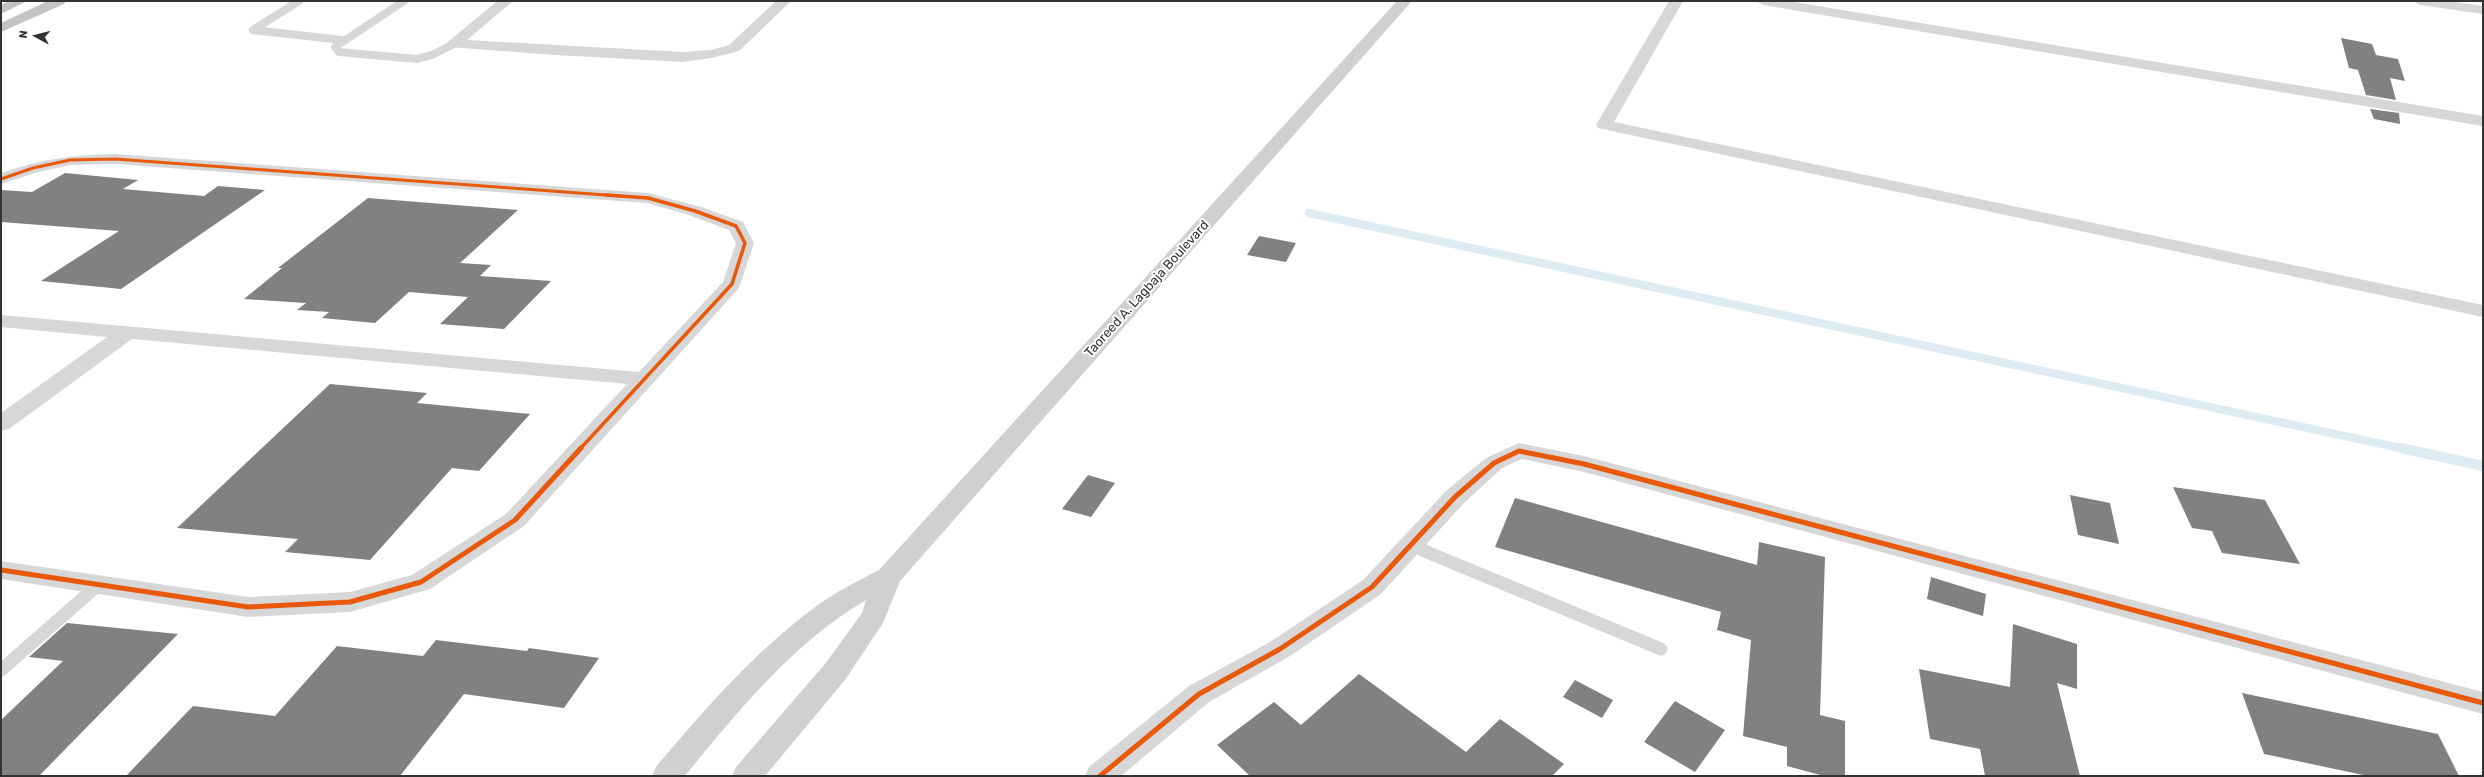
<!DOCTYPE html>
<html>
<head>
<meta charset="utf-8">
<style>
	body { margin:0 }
	#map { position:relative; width:2484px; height:777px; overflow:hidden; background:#fff; font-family:Rubik,sans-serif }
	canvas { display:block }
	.frame { position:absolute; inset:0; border:2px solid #333; pointer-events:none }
	.north { position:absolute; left:16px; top:16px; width:40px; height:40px; -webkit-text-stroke:3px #fff; paint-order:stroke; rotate:277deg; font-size:11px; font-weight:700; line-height:16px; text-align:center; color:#333 }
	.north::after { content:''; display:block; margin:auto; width:14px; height:18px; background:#333; clip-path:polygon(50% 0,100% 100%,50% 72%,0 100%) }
</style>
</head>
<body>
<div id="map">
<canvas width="2484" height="777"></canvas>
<div class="frame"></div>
<div class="north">N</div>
</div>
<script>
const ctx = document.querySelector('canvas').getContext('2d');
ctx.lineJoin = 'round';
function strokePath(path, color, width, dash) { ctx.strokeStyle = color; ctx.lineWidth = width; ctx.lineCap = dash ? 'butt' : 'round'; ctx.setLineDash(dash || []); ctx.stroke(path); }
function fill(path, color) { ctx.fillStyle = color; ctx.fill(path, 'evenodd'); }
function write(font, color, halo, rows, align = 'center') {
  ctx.font = font + ' Rubik,sans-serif'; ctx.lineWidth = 4; ctx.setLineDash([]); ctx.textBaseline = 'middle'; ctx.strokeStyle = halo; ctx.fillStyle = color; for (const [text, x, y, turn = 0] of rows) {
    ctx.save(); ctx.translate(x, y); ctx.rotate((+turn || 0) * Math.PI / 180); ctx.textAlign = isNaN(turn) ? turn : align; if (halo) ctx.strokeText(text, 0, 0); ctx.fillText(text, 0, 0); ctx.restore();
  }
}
strokePath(new Path2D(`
	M1309,213L2405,449`), '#ddebf3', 8);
strokePath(new Path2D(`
	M2401,448L2483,466`), '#ddebf3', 10);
fill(new Path2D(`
	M2341,38L2372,44L2376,55L2398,59L2405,81L2390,78L2396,100L2366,95L2358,70L2349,68Z
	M2370,109L2399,113L2400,124L2374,119Z
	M65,173L138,180L123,189L204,196L218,186L265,190L121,289L41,281L119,231L1,222V190L32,192Z
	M368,198L518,210L460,263L491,265L480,276L551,281L504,329L440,324L468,297L409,292L375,323L322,318L329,312L297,310L306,303L244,299L282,268H278Z
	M1259,236L1296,243L1286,262L1247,255Z
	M330,384L427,393L417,403L530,414L479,471L452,468L370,560L285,552L298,539L177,528Z
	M1088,475L1115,483L1091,517L1062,509Z
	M2173,487L2265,500L2300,564L2222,553L2212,531L2192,528Z
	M2070,495L2110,503L2119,544L2078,535Z
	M1515,498L1757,565L1759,542L1825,557L1820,715L1845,721V776H1824L1787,766V747L1743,736L1751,640L1717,630L1721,612L1495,547Z
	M1931,577L1986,594L1983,616L1927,599Z
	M67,623L178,634L39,776H1V720L63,661L29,657Z
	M2013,624L2077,644V689L2057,683L2080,776H1985L1980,749L1930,739L1919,669L2010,687Z
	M436,640L527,651L529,648L599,658L564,708L464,694L400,776H126L193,706L275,716L337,646L423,656Z
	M1359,674L1466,752L1500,719L1564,764L1552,776H1250L1217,745L1274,702L1301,725Z
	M1575,680L1613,700L1602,718L1563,697Z
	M2242,693L2438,734L2459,776H2368L2264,754Z
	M1675,701L1725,730L1695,772L1644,742Z`), '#818181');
strokePath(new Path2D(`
	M299,1L253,30L342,40
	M404,1L335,47L339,52L416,59L432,55L454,44`), '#d7d7d7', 8);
strokePath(new Path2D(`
	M1410,545L1661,649
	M1,670L98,585`), '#d7d7d7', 13);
fill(new Path2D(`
	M497,1H513L467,40L683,52L711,50L729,45L776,1H791L739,51L711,58L683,62L555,55L449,47L447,44L449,41Z
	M1669,1H1683L1614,122L2483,305V317L1598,128L1596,125Z
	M1756,1H1788L2483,116V126L1763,5Z
	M2413,1H2449L2483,6V14L2420,5Z
	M115,154L648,193L701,207L743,222L754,243L739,288L524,526L430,589L350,612L248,617L1,579V561L248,597L350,592L412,575L506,514L627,384L132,339L9,429L1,431V413L107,337L1,327V315L639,372L723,282L736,243L729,230L689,215L647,203L115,164L70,165L38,172L1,184V173C43,159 71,155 115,154Z
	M1519,443L1584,456L2483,692V714L1584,472L1522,459L1502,468L1464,503L1381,594L1290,656L1209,702L1121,776H1085L1089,767L1189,686L1270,642L1363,580L1446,491L1486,458Z`), '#d7d7d7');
fill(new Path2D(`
	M1397,1H1412L900,581L883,623L845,680L765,776H732L736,767L825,664L862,613L866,600C794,642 737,712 685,776H652L656,767C705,709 756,650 818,605C837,591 858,581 879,570Z`), '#d0d0d0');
fill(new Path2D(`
	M9,1H27L1,14V5Z
	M48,1H66L64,4L1,32V23Z`), '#c4c4c4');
strokePath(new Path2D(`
	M1,179L33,168L70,160L115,159L620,196`), '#e8590c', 3);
strokePath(new Path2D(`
	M580,449L732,284L745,243L736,226L695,211L648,198L606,195`), '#e8590c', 3.5);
strokePath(new Path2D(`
	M1,570L248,607L350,602L421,582L515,520L581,448
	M1100,776L1199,694L1280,649L1372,587L1455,497L1494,463L1519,451L1584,464L2483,703`), '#e8590c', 5);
write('13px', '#333', '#fff', [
	["Taoreed A. Lagbaja Boulevard",1147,289,-48]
]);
</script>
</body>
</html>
